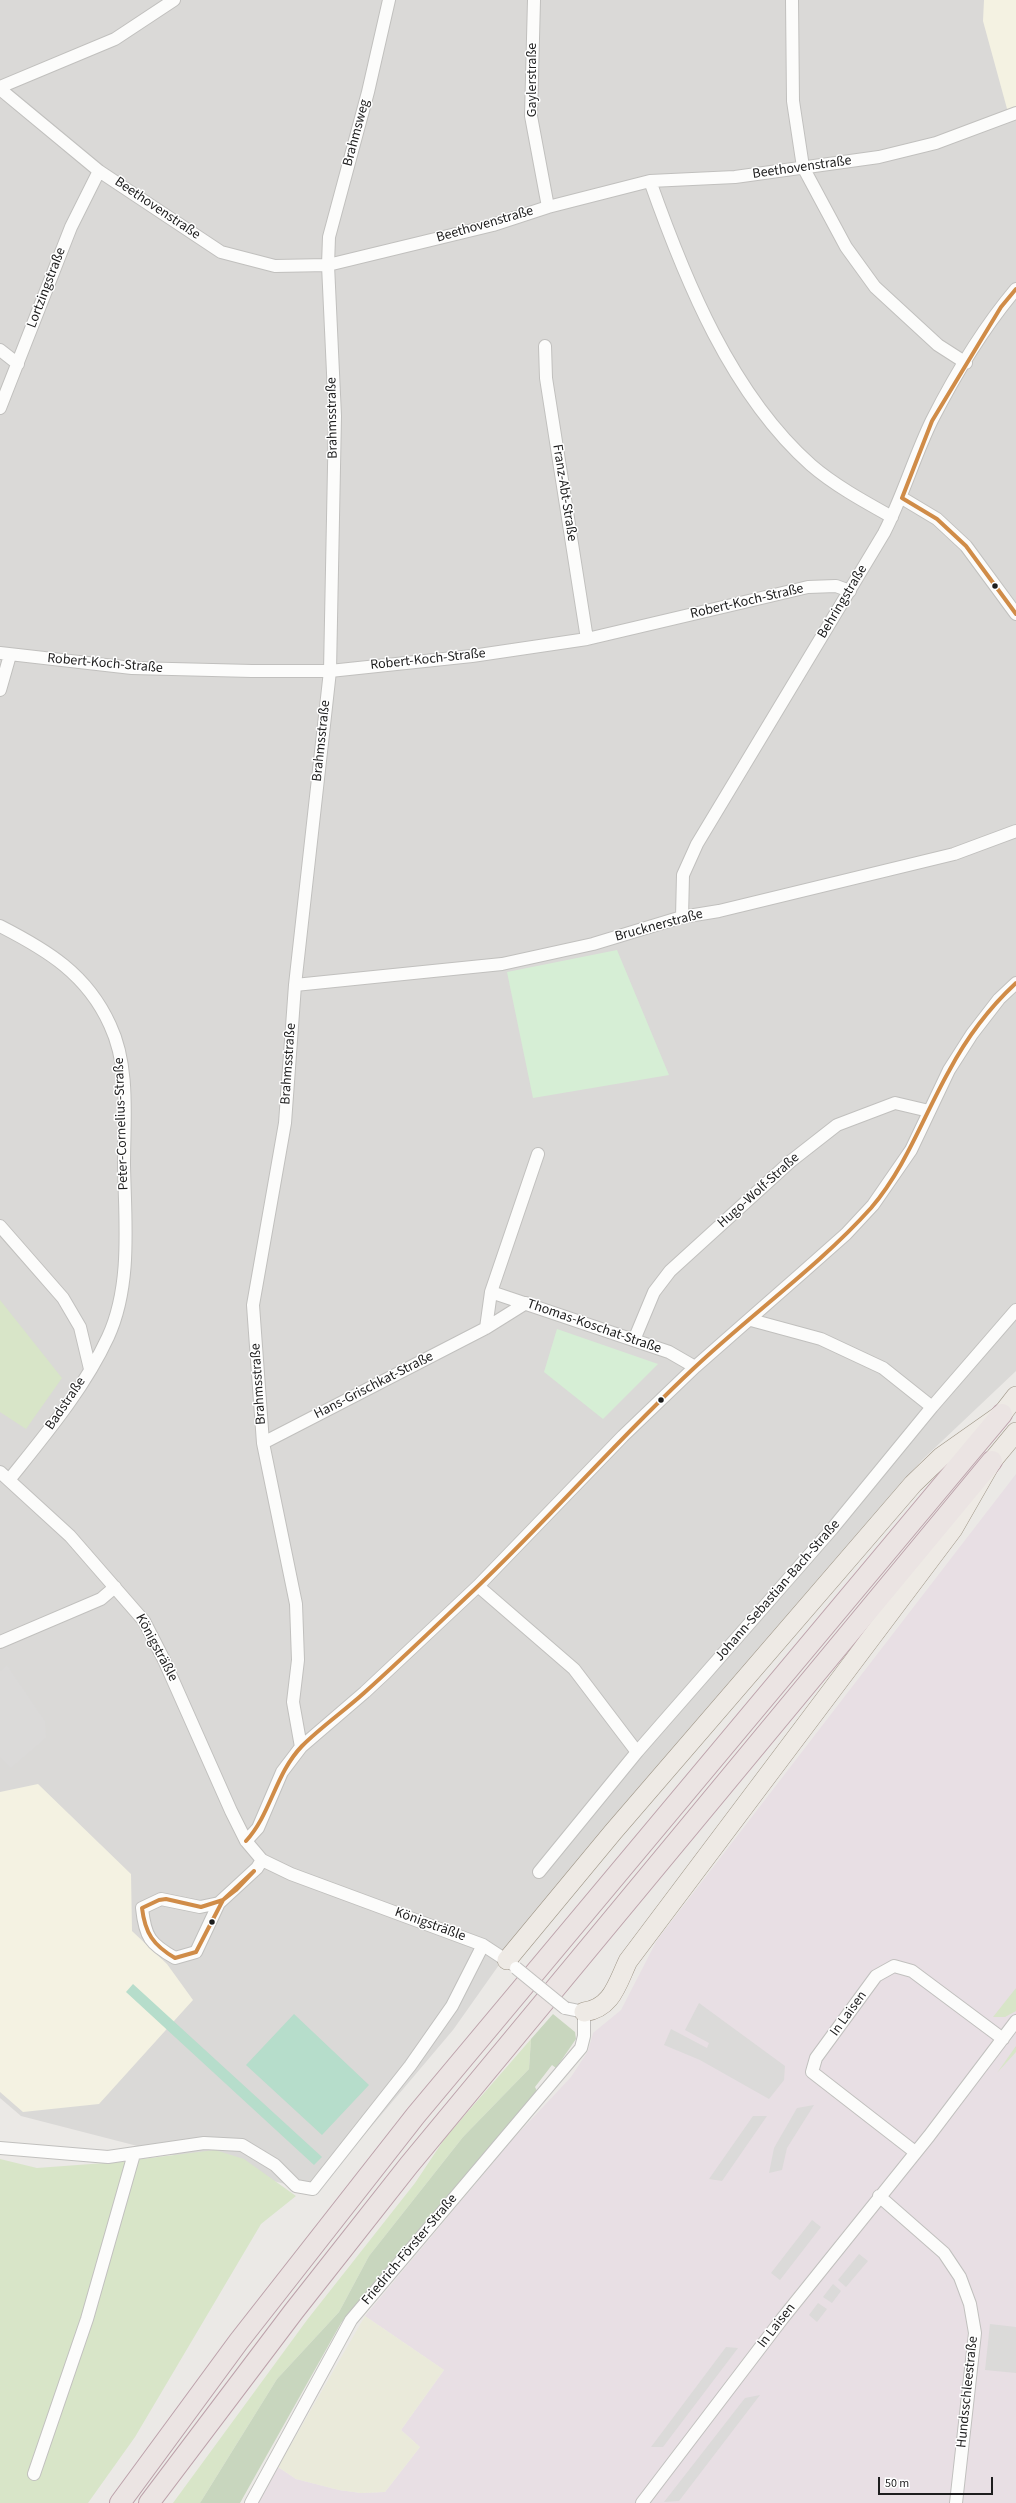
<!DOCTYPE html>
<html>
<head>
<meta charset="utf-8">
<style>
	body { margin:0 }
	#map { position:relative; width:1016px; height:2503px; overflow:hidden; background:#ebe9e6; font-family:"Source Sans 3",sans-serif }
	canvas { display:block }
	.scale { position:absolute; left:878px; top:2477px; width:115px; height:18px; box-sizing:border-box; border:2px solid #1d1d1d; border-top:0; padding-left:5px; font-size:12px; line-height:14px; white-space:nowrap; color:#1d1d1d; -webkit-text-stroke:3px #fff; paint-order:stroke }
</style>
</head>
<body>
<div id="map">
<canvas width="1016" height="2503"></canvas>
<div class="scale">50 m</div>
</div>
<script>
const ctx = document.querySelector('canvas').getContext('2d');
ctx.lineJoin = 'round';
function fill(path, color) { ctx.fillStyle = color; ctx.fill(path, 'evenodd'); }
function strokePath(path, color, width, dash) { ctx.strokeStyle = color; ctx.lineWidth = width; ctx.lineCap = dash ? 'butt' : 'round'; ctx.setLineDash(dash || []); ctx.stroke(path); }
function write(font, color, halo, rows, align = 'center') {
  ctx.font = font + ' "Source Sans 3",sans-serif'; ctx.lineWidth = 3; ctx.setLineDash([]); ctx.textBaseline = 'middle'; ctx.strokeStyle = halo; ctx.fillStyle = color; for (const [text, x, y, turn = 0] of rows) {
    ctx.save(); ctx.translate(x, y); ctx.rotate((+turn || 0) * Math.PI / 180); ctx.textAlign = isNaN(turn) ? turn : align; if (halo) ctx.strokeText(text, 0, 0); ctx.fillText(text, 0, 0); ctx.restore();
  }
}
fill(new Path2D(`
	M0,0H1016V1371L922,1460L547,1897L453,2030L316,2192L21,2116L0,2098Z`), '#dad9d7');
fill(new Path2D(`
	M1016,1474V2503H258L278,2467L296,2479L339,2490L361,2493L385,2492L420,2447L401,2430L444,2370L365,2316L513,2139L571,2077L588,2051L593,2033L621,2010L657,1940Z`), '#e8dfe4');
fill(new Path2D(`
	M984,0H1016V113L1009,116L983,21Z
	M38,1784L131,1874L132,1931L167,1964L193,2000L99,2104L23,2112L0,2092V1792Z`), '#f4f2e2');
fill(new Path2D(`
	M365,2316L444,2370L401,2430L420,2447L385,2492L361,2493L339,2490L296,2479L278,2467Z`), '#eaeada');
fill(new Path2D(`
	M0,1300L62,1378L26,1429L0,1412Z
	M1016,1988V2011L1005,2017H993Z
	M531,2039L529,2069L463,2137L369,2256L339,2312L277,2379L200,2503H173L307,2320L415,2183L445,2138Z
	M1016,2046V2052L997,2073Z
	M215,2150L244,2159L296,2196L261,2224L135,2437L88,2503H0V2159L37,2168L118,2162Z`), '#d8e5c8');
fill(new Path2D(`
	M553,2014L575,2032L576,2039L556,2068L552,2065L535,2087L537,2091L341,2323L240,2503H200L277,2379L339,2312L369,2256L463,2137L529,2069L531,2039Z`), '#c8d6be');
fill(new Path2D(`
	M617,950L669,1075L533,1098L507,972Z
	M557,1329L658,1364L603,1419L544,1372Z`), '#d6eed5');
fill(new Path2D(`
	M133,1984L322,2157L314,2165L126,1992Z
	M294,2014L369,2085L322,2135L246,2065Z`), '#b6ddcb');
fill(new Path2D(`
	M7,1665L45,1721L46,1738L11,1768L0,1757V1671Z
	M699,2003L785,2066L784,2080L769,2099L700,2060L664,2045L671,2029L707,2048L709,2043L685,2030Z
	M814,2105L787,2148L782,2170L769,2173L774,2148L797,2108Z
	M753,2116H767L722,2181L709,2179Z
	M812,2220L821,2227L780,2280L771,2273Z
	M859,2254L868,2261L846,2287L838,2280Z
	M833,2284L841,2291L832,2303L823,2297Z
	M818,2303L827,2309L817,2322L809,2315Z
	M990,2324L1016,2327V2373L985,2370Z
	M726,2347L738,2348L663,2447H651Z
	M760,2395L679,2501L664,2502L745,2398Z`), '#dbdad9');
const minor = new Path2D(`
	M534,0L531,116L548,207
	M792,0L793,101L803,167L846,247L875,287L938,345L966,363
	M0,87L115,39L174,0
	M0,89L99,171L221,252L275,266L328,265L493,225L548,207L650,181L735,177L879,157L936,143L1016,113
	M650,181C685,280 731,394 811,465C834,485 865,502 892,517
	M545,346L546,378L587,639
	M0,350L18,364
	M0,408L71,227L99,171
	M902,498L937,519L966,546L1016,614
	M0,653L132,668L252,671H330L472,656L587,639L808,587L836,586L850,591
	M0,690L10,655
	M682,917L683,875L697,844L884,533C903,496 914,457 932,420C955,375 983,328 1016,289
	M0,926C47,950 87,974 110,1025C130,1067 124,1120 124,1165C125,1221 132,1285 108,1337C84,1389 45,1435 9,1480
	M295,985L502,964L593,944L682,917L719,911L954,854L1016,831
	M0,1226L63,1298L80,1327L90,1369
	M491,1292L669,1352L695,1367
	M751,1320L821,1339L883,1368L932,1407
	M486,1328L491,1292L538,1154
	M634,1340L654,1292L670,1271L791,1161L837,1125L895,1103L929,1111
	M263,1443L486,1328L526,1303
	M0,1472L70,1536L144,1621L164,1660L231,1811L246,1841L262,1860L291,1874L483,1945L512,1964
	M478,1586L574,1669L637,1752
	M0,1642L101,1599L115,1587
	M301,1747L293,1702L298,1660L296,1604L263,1443L253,1305L285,1123L295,985L330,671L335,416L328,265L329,237L368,92L389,0
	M246,1841L258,1828L282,1772L301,1747L365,1692L478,1586L623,1436L695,1367L802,1273L846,1234L873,1205L911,1150L949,1070L972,1034L999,999L1016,983
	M539,1872L637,1752L832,1529L932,1407L1016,1310
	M219,1903L200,1907L161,1899L142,1908C145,1937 150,1944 175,1958L196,1952L219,1903L257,1868L262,1860
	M0,2148L108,2157L204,2143L242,2145L275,2165L296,2186L313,2189L410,2066L452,2006L483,1945
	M915,2152L812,2072L816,2058L876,1976L894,1966L912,1971L1003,2039
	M879,2196L944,2253L960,2277L970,2304L975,2333L956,2503
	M34,2474L87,2319L134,2154
	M251,2503L351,2320L581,2048L584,2036V2012L565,2008
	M642,2503L782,2319L929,2136L1016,2021`);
const primary = new Path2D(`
	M507,1960L613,1832L913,1484L941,1457L1002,1414L1016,1396
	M584,2012C612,2008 617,1984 628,1961L953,1529L992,1461L1016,1432`);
const trunk = new Path2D(`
	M120,2503L239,2341L416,2115L1002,1414
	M149,2503L294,2311L409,2165L992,1461`);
strokePath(minor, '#c1c0be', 14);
strokePath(primary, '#9e9586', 20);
strokePath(trunk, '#bca1aa', 22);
strokePath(minor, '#fcfcfb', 12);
strokePath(primary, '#eeeae5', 19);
strokePath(trunk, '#ebe4e3', 20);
const minorBridge = new Path2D(`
	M516,1968L565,2008`);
strokePath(minorBridge, '#c1c0be', 14, []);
strokePath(minorBridge, '#fcfcfb', 12);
strokePath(new Path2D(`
	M902,498L932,421L1001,307L1016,289
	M902,498L937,519L966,546L1016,614
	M246,1841C271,1814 275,1774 302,1746C321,1727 344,1711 364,1693C402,1659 438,1624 475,1589C550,1518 618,1439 693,1369C751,1314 818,1267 871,1208C906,1167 923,1117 949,1071C966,1039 989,1008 1016,983
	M166,1899L201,1907L223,1900L196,1952L175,1958C153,1945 145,1933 142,1908L159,1900Z
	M223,1900L254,1871
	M223,1900L236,1890L254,1871`), '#d08c48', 4);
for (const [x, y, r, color] of [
	[995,586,3.5,"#1d1d1d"],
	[661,1400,3.5,"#1d1d1d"],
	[212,1922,3.5,"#1d1d1d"]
]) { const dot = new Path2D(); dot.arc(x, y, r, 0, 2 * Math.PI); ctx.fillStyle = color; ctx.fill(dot); strokePath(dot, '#fff', 1.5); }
write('14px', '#1d1d1d', '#fff', [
	["Gaylerstraße",533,80,-90],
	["Brahmsweg",357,133,-75],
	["Beethovenstraße",802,168,-8],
	["Beethovenstraße",157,209,34],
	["Beethovenstraße",485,225,-16],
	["Lortzingstraße",47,288,-69],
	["Brahmsstraße",333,418,-91],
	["Franz-Abt-Straße",564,493,81],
	["Robert-Koch-Straße",747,602,-13],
	["Behringstraße",843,602,-59],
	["Robert-Koch-Straße",428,660,-6],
	["Robert-Koch-Straße",105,664,5],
	["Brahmsstraße",322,741,-84],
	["Brucknerstraße",659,926,-15],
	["Brahmsstraße",289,1064,-86],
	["Peter-Cornelius-Straße",122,1124,-92],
	["Hugo-Wolf-Straße",759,1191,-42],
	["Thomas-Koschat-Straße",594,1327,19],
	["Brahmsstraße",259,1384,-94],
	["Hans-Grischkat-Straße",374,1386,-27],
	["Badstraße",66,1404,-56],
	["Johann-Sebastian-Bach-Straße",778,1591,-49],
	["Königsträßle",156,1648,62],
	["Königsträßle",430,1925,20],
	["In Laisen",849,2014,-54],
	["Friedrich-Förster-Straße",410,2250,-50],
	["In Laisen",777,2326,-52],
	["Hundsschleestraße",968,2392,-84]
]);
</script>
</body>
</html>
